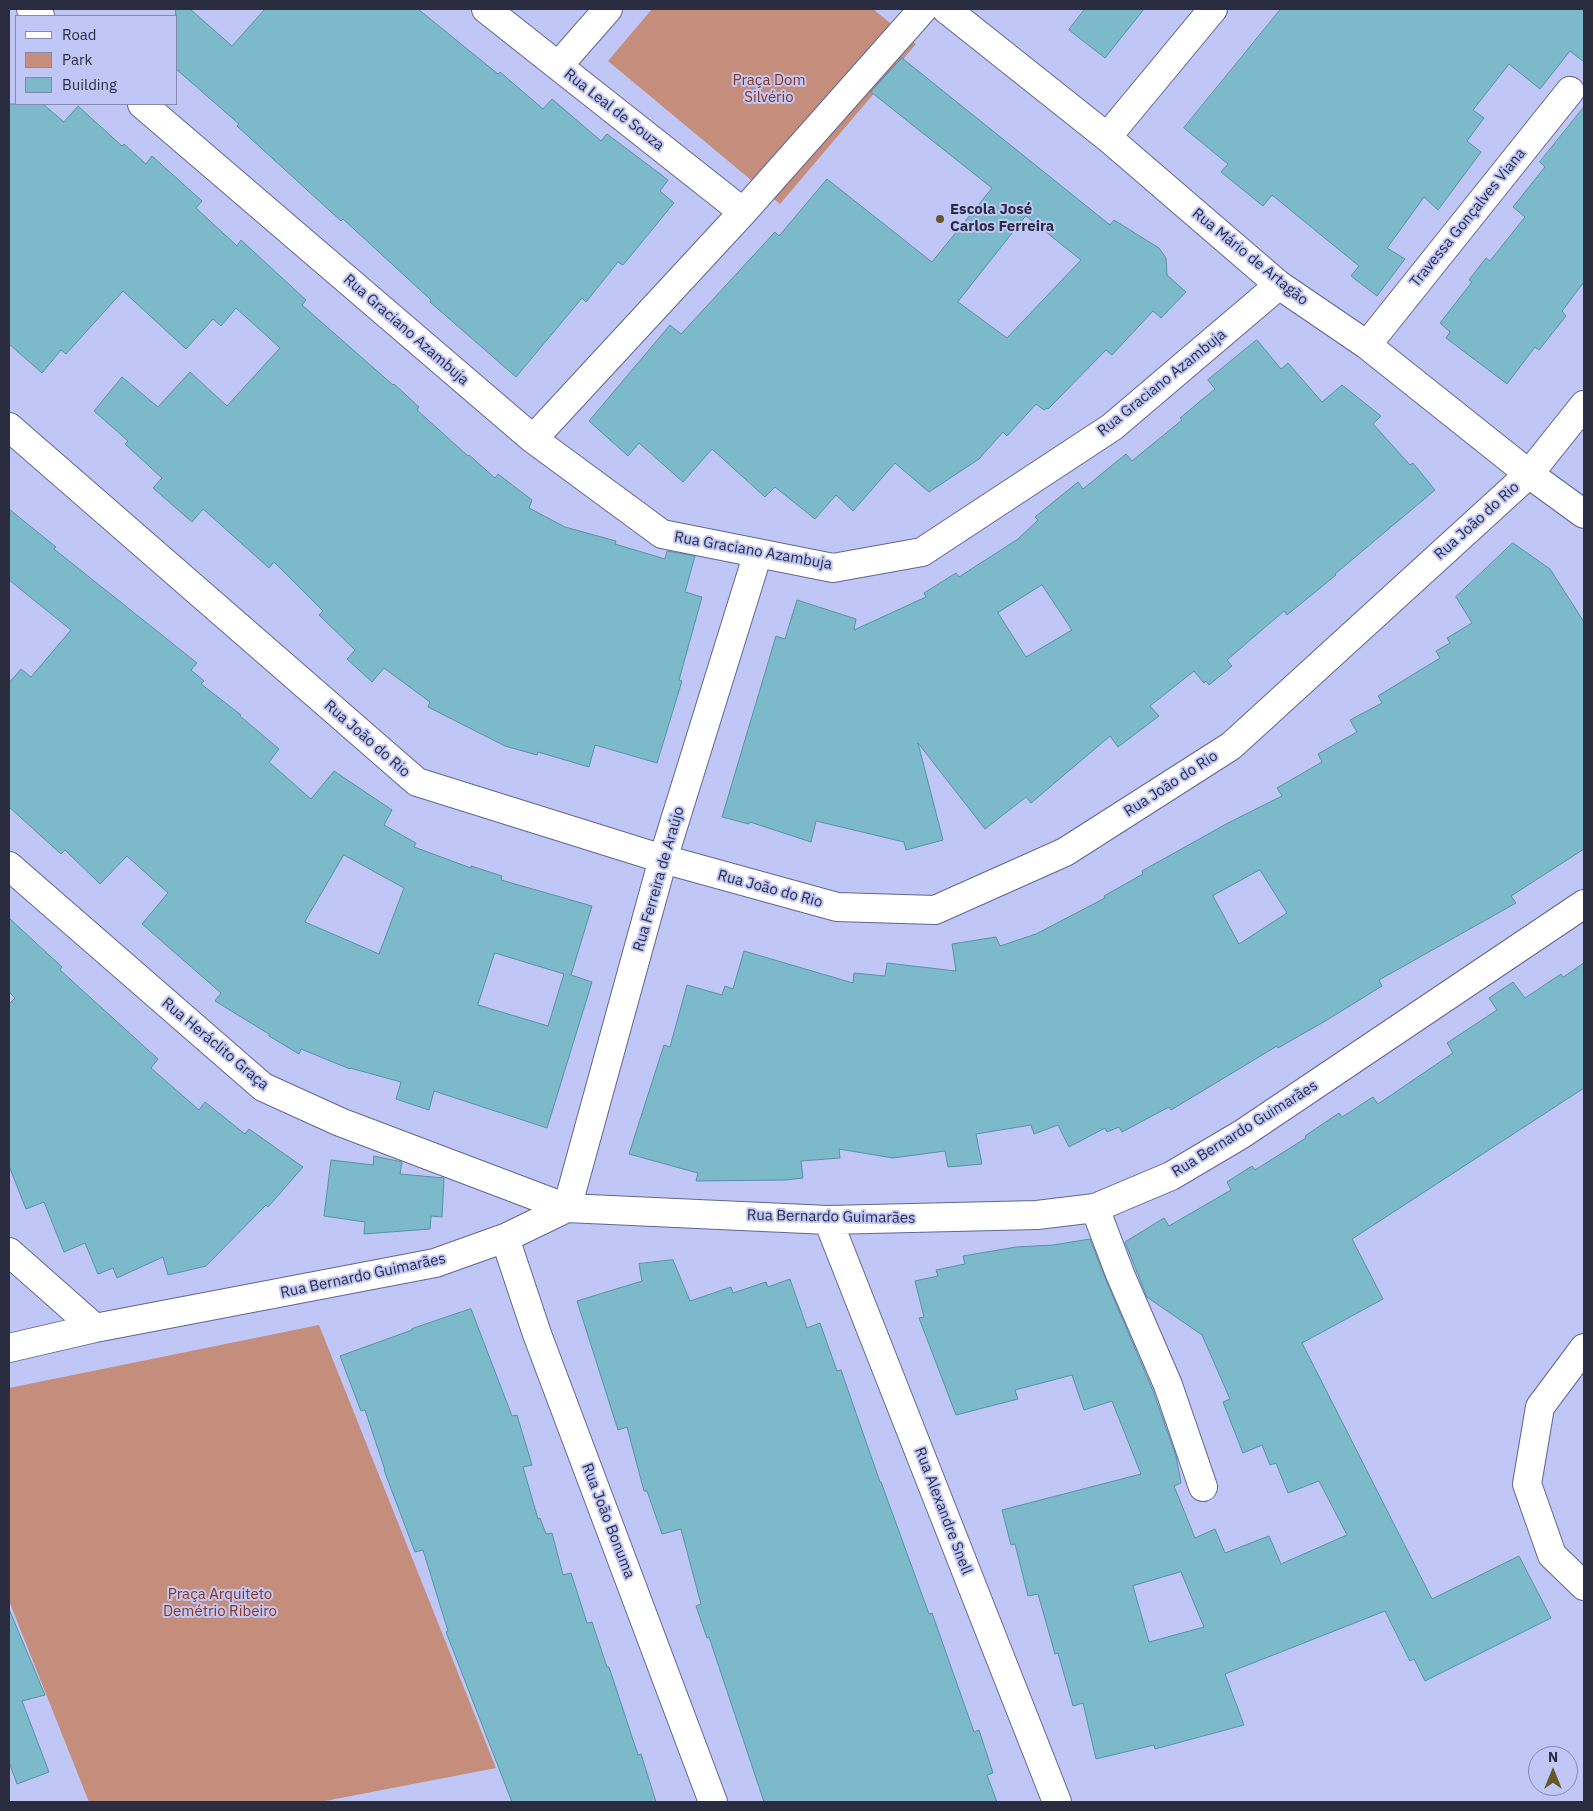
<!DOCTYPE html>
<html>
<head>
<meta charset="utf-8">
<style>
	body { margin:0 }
	#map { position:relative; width:1593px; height:1811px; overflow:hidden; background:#c0c7f7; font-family:"IBM Plex Sans",sans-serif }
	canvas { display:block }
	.frame { position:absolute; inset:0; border:10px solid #2a2d3f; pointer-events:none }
	.legend { position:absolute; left:15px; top:15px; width:162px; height:90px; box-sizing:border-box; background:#c0c7f7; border:1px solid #8489ad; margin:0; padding:6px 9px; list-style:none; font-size:15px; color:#2a2d3f }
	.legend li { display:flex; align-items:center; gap:10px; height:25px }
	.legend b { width:25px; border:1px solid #8489ad }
	.north { position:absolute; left:1528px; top:1746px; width:50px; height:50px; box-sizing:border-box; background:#c0c7f7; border:1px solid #8489ad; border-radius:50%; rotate:0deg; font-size:14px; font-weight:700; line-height:20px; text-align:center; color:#2a2d3f }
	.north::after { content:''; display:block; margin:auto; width:18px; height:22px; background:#645926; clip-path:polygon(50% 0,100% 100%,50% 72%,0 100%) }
</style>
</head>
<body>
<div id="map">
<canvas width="1593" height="1811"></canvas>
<div class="frame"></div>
<ul class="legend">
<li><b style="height:6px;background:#fff"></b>Road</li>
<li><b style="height:14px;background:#c58d7c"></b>Park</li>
<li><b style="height:14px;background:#7cb9cb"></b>Building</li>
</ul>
<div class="north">N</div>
</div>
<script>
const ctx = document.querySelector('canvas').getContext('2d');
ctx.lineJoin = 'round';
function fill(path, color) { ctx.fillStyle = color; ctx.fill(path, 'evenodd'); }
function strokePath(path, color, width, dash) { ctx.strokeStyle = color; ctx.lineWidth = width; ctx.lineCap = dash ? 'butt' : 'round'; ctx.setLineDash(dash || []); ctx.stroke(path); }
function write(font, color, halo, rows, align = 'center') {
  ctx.font = font + ' "IBM Plex Sans",sans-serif'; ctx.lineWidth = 4; ctx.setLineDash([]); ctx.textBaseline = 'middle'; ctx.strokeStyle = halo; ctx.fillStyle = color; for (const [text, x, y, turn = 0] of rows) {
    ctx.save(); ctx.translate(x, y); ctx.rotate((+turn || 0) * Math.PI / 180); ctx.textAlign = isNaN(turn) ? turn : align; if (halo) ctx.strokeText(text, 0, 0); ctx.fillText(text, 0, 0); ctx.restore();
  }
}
fill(new Path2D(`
	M652,9H873L916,44L780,204L608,61Z
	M319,1325L496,1768L320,1802H89L9,1601V1388Z`), '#c58d7c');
const building = new Path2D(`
	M176,9H190L232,46L265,9H418L498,74L500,72L543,109L552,99L601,141L607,134L631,152L668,180L660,191L674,203L623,265L618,262L586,302L582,298L516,377L430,302L431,300L393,265L343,219L341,221L237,126L239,124L176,69Z
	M1085,9H1144L1105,58L1069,30Z
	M1281,9H1584V62L1570,51L1540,89L1509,64L1473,110L1484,118L1467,141L1481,152L1438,210L1424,197L1387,248L1405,259L1377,296L1351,276L1359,266L1272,195L1263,206L1221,172L1228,164L1184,128Z
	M902,58L1110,225L1114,220L1159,248L1166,258L1167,275L1186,292L1161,318L1153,311L1112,355L1106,350L1048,409L1047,408L1044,410L1036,404L1007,436L1003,432L979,459L929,492L895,463L853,511L836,495L815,519L775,487L765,497L712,449L683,482L639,443L628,456L589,421L670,325L681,334L775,232L779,236L827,179L932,262L992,188L871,92ZM1026,216L1081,260L1007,338L958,302Z
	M9,104H43L64,122L78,106L122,146L124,144L146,164L152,156L202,201L196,208L237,246L241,240L306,300L302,305L393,385L394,384L419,407L417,410L468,456L469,455L495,478L498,474L532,500L529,508L565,527L616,541L615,544L665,559L667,551L695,556L685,592L702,597L679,680L682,681L657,763L595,745L589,767L538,752L537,755L505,746L428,707L430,702L384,668L372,682L347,659L355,650L319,615L323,611L274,562L269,568L203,509L192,522L153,488L162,478L125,444L128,441L94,411L122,377L158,407L190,372L227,406L280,348L236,308L221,326L213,319L186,349L123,291L66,354L61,350L42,373L9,344Z
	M1584,107V282L1562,311L1566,316L1539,350L1535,347L1507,384L1446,338L1450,332L1440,323L1472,282L1469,280L1486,258L1490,261L1525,217L1513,207L1545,167L1540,162Z
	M1257,340L1281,369L1288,363L1322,402L1342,385L1381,416L1373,424L1410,465L1413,463L1435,490L1335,574L1336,575L1287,615L1284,611L1227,660L1232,666L1209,685L1206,681L1204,683L1194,671L1150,706L1159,716L1118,747L1110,736L1031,803L1026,797L985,829L918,743L943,840L906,850L904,842L816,821L811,842L750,822L749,824L722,817L776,636L785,639L797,600L856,619L854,630L926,597L924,593L956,573L959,577L1018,539L1038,520L1035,517L1078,482L1083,489L1126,454L1132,461L1182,420L1180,418L1215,389L1208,380ZM1042,585L1072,630L1026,657L998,613Z
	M9,509L56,547L54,549L197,663L191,670L204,681L201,684L241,715L240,716L279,749L269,762L311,799L334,771L392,810L384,825L416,843L414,847L471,868V866L502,876L501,880L592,906L571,975L592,982L547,1128L434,1091L429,1110L396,1099L401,1082L350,1068V1069L301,1049L299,1054L269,1036V1034L215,1001L221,993L142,924L168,893L127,856L100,884L65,850L61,854L9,807V683L21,669L31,677L71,630L9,580ZM344,855L404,888L379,954L305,922ZM495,953L564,974L548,1026L478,1005Z
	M1513,543L1550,569L1584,622V849L1511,896L1516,903L1379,980L1382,986L1327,1020L1278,1048L1277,1046L1171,1110L1169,1107L1122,1132L1119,1127L1107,1132L1105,1128L1069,1147L1058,1125L1034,1134L1031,1125L976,1134L982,1164L948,1167L945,1151L893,1158L839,1149L840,1158L801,1161L803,1178L785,1180L696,1181L698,1173L629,1154L664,1045L670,1047L687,985L722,995L725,986L733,989L744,951L853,983L854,973L885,976L887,963L956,971L952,944L996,937L1000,946L1036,934L1105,898L1104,896L1143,874L1142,871L1228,823L1282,796L1277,788L1322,762L1318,754L1357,732L1350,720L1382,703L1378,696L1440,658L1436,651L1450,643L1447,638L1472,623L1456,597ZM1260,870L1287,913L1239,944L1213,896Z
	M9,918L62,967L60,970L158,1059L151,1068L199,1110L205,1102L245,1134L249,1129L303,1167L268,1207L266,1205L206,1266L168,1275L163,1257L117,1278L113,1268L98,1274L85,1243L64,1252L44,1202L26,1209L9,1166V1004L15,998L9,992Z
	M1584,963V1088L1352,1239L1383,1299L1302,1343L1432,1599L1519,1556L1551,1618L1425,1681L1414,1659L1410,1661L1385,1611L1225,1674L1244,1725L1155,1749L1154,1745L1096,1759L1083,1703L1073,1706L1058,1653L1055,1654L1038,1594L1028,1596L1015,1544L1011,1545L1002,1510L1141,1474L1112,1401L1084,1410L1072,1375L1015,1390L1018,1399L956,1415L919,1318L924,1317L915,1281L938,1276L936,1270L965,1264L963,1256L1016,1247L1053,1245L1090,1239L1106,1280L1153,1391L1176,1456L1181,1483L1174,1486L1195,1538L1215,1529L1225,1553L1269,1536L1281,1564L1347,1535L1319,1481L1288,1493L1276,1463L1270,1465L1262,1445L1243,1453L1223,1402L1230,1399L1202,1335L1147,1297L1125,1242L1164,1218L1169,1226L1231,1190L1227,1182L1252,1166L1255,1170L1306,1138L1305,1136L1339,1113L1342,1117L1373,1097L1378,1104L1453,1053L1447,1043L1497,1010L1489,998L1513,982L1525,998L1561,974L1563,977ZM1181,1572L1204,1627L1149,1642L1133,1586Z
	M374,1156L402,1162L400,1174L444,1178L442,1217L431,1216L430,1229L364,1234L365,1222L324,1216L331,1160L373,1165Z
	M673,1260L690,1301L731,1287L733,1293L766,1282L768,1287L790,1279L807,1328L820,1323L837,1371L841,1370L880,1482H881L929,1614L932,1613L974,1732L979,1730L993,1773L987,1775L997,1802H764L709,1637L707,1638L696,1606L701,1604L681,1529L662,1534L647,1491H644L627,1427L618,1430L577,1301L642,1281L639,1264Z
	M471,1309L512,1416L517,1415L532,1465L523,1467L538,1519L540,1518L546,1534L552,1533L563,1575L571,1573L587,1623L592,1622L607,1667H609L638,1755L641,1754L656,1802H512L446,1632L448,1631L423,1550L415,1552L384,1470H385L365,1410L361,1411L340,1356L412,1330V1329Z
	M9,1609L45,1695L22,1701L49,1772L17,1784L9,1762Z`);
fill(building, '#7cb9cb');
strokePath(building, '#5692a3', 1);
const minor = new Path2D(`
	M31,9L40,16
	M486,9L743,212
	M946,9L1107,137L1279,285L1367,345L1529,474L1584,514
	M558,66L608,9
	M142,104L533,439L662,534L833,568L922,552L1112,427L1279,285
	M1107,137L1213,9
	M1367,345L1570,91
	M9,427L417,782L663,859L837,907L935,910L1065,852L1231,746L1529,474L1584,405
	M533,439L743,212L923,9
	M9,866L263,1087L340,1122L567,1208
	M567,1208L663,859L758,553
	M1095,1208L1120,1274L1168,1385L1203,1487
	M828,1220L1057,1802
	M505,1238L537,1334L713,1802
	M9,1252L95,1328
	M9,1348L95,1328L435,1263L505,1238L567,1208L828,1220L1037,1215L1095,1208L1171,1176L1242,1134L1584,904
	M1584,1348L1540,1407L1527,1484L1552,1555L1584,1586`);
strokePath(minor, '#616691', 30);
strokePath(minor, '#fff', 28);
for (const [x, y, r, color] of [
	[940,219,5,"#645926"]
]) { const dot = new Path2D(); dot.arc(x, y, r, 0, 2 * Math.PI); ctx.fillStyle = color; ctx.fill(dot); strokePath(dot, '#c0c7f7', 2); }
write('15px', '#8f3313', '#c0c7f7', [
	["Praça Dom",769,81],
	["Silvério",769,98],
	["Praça Arquiteto",220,1595],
	["Demétrio Ribeiro",220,1612]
]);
write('15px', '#2a2d3f', '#c0c7f7', [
	["Rua Leal de Souza",614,110,38],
	["Travessa Gonçalves Viana",1468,218,-51],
	["Rua Mário de Artagão",1250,257,39],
	["Rua Graciano Azambuja",406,330,41],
	["Rua Graciano Azambuja",1162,383,-39],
	["Rua João do Rio",1477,521,-42],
	["Rua Graciano Azambuja",753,551,10],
	["Rua João do Rio",367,739,41],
	["Rua João do Rio",1171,784,-33],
	["Rua Ferreira de Araújo",659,879,-74],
	["Rua João do Rio",770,889,15],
	["Rua Heráclito Graça",215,1044,40],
	["Rua Bernardo Guimarães",1245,1129,-32],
	["Rua Bernardo Guimarães",831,1217,1],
	["Rua Bernardo Guimarães",363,1276,-12],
	["Rua Alexandre Snell",943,1511,69],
	["Rua João Bonuma",608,1521,69]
]);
write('bold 15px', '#2a2d3f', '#c0c7f7', [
	["Escola José",950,210],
	["Carlos Ferreira",950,227]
], 'left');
</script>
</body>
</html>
